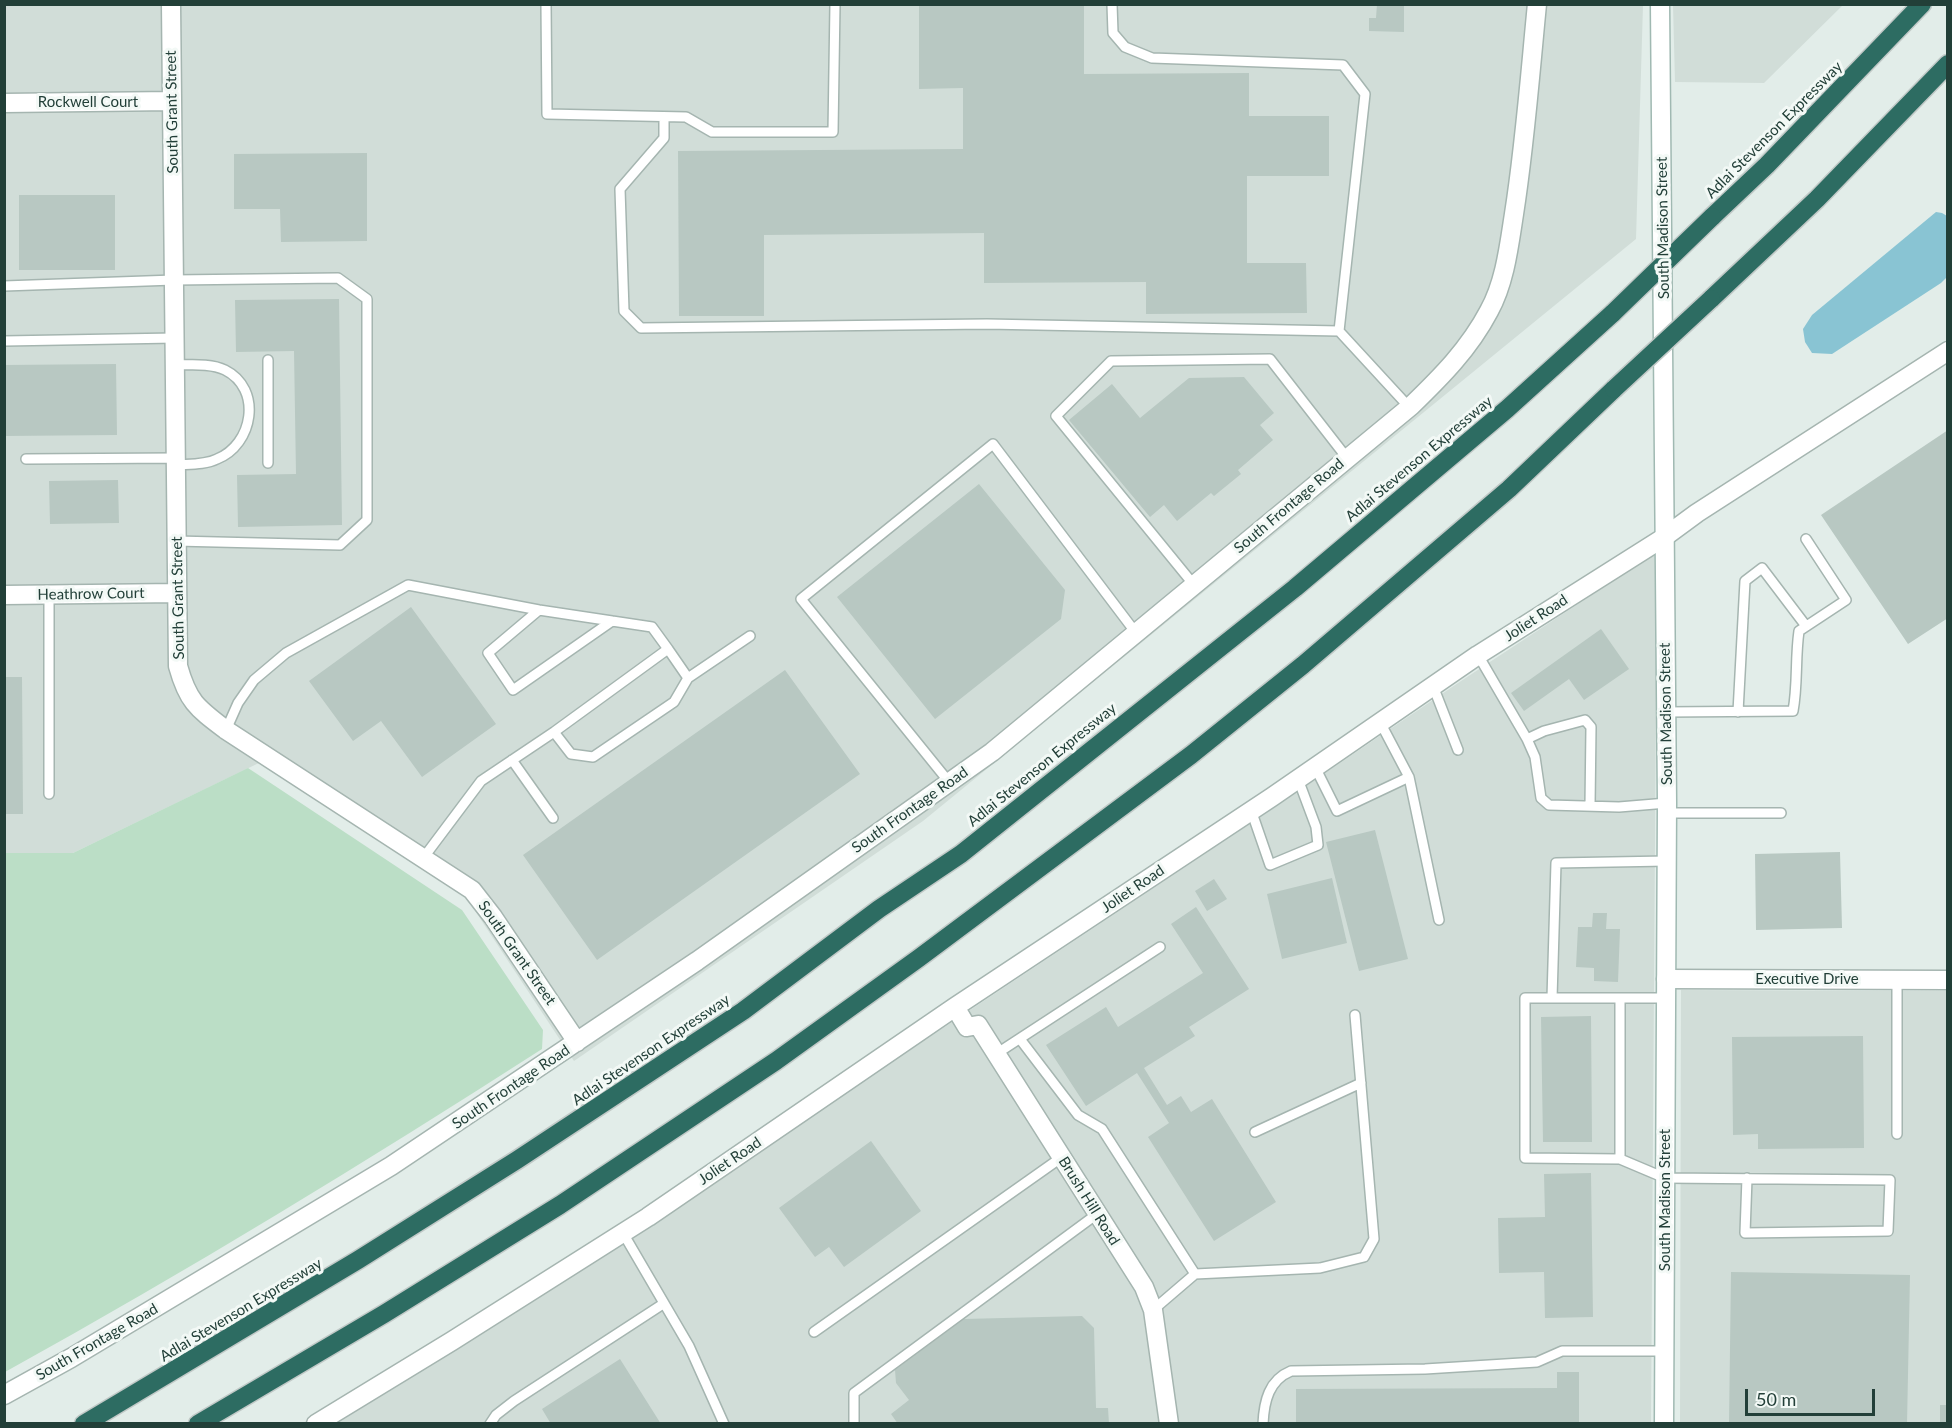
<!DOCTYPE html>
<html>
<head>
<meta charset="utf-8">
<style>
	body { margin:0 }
	#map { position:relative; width:1952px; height:1428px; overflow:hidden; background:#e2ede9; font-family:Lato,sans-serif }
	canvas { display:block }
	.frame { position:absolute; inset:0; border:6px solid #223f38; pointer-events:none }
	.scale { position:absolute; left:1745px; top:1389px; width:130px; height:27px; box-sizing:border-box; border:3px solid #223f38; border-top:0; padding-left:8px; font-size:18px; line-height:21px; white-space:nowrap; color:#223f38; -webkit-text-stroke:4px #f3f9f6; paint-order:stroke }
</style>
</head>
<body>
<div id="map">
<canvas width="1952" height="1428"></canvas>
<div class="frame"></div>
<div class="scale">50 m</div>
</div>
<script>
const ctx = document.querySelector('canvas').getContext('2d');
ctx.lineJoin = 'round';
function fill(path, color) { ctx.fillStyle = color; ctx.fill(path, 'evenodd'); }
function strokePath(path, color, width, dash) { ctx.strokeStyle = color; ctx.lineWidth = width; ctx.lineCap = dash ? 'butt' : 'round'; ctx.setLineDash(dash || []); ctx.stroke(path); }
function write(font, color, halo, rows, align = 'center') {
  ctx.font = font + ' Lato,sans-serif'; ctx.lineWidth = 6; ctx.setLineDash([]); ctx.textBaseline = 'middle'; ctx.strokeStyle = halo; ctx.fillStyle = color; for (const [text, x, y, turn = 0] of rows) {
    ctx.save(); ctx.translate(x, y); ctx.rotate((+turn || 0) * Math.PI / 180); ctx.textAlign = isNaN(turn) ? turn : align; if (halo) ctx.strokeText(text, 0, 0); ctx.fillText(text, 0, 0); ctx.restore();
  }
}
fill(new Path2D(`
	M4,5H1643L1636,239L923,821L574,1061L462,891L263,761L73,853H5Z
	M1673,5V4L1843,5L1764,83L1675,82Z
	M1657,552L1651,1423L304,1424L633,1234L1244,828L1461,681Z
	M1681,990L1947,991V1423L1680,1424Z`), '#d1ddd8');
fill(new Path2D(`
	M248,768L462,910L543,1030L542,1049C366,1162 188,1271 5,1372V853H73Z`), '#bbdec6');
fill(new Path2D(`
	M1936,212L1942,213L1947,216V277L1941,283L1832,354L1812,353L1805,342L1803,329L1812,315Z`), '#89c4d3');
fill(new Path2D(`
	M1377,4H1404V32L1369,31V18H1376Z
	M919,5H1084V74L1249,73V116H1329V176H1247V263H1306L1307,313L1146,314V282L984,283V233L764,235V316H679L678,151L963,149V88L919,89Z
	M367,153V241L281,242L280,209H234V154Z
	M19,195H115V270H19Z
	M339,299L342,525L238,527L237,475L296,474L294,351L236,352L235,300Z
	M116,364L117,435L4,436V365Z
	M1244,377L1274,413L1260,425L1273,440L1238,470L1241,474L1214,496L1211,493L1177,521L1164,505L1150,517L1069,420L1112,384L1140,418L1189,378Z
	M1948,430V618L1908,644L1821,515Z
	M118,480L119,523L50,524L49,481Z
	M979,484L1065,590L1061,619L935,719L837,597Z
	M411,607L496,724L422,777L381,721L353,741L309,681Z
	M1601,629L1629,669L1584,700L1569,679L1524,711L1511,693Z
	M785,670L860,774L597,960L523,855Z
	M4,677H22L23,814H4Z
	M1375,830L1408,959L1359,971L1326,842Z
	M1840,852L1842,928L1756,930L1755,854Z
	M1332,878L1347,943L1282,959L1267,894Z
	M1214,879L1227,899L1207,911L1195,891Z
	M1196,907L1249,989L1189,1027L1195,1036L1144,1068L1167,1105L1181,1096L1191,1112L1212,1099L1276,1202L1214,1241L1148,1137L1169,1123L1137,1073L1086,1106L1046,1045L1106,1007L1118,1027L1203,973L1171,924Z
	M1593,913H1607L1606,929H1620L1618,982L1594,981V968L1576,967L1578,927H1592Z
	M1591,1016L1592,1142H1543L1541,1017Z
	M1863,1036L1864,1148L1758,1149V1134L1733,1135L1732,1037Z
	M871,1141L921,1211L844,1267L829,1247L815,1257L779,1208Z
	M1591,1173L1593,1317L1545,1318L1544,1272L1499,1273L1498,1218L1545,1217L1544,1174Z
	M1731,1272L1910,1275L1907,1424H1729Z
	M1082,1316L1094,1328L1096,1408H1108L1109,1424H898L891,1414L909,1400L896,1383L895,1370L964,1319Z
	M620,1359L661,1424H551L542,1409Z
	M1557,1372H1579V1424H1296V1389L1557,1388Z
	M1940,1405H1948V1424H1940Z`), '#b8c8c2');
const lane = new Path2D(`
	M546,4L547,114L686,117L712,132H833L835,4
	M1112,4L1113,33L1125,47L1152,58L1343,65L1365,94L1339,331
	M664,117V138L620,189L624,311L641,328L987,324L1339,331L1409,407
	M4,286L174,280L338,278L367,299V520L340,545L176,541
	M4,341L175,338
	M268,360V463
	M175,365C191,365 211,363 225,370C263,389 253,445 217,459C205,465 189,464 176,465
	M26,459L176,458
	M1194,585L1056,416L1111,361L1270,359L1347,458
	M49,595V794
	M539,610L488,653L513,690L612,621
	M1478,655L1527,739L1535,757L1541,798L1549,805L1619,807L1667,803
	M688,678L750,636
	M1433,686L1458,750
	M1666,712L1793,711C1798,684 1795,659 1799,631L1846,600L1806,539
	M1738,712L1745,581L1762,568L1806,626
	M1380,722L1409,777L1439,920
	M226,730L238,703L254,680L286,653L408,585L539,610L652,627L668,649L554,732L481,781L424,857
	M554,732L571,754L593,757L674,702L688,678L668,649
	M1527,739L1544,731L1585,720L1591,727L1590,806
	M512,760L553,818
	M1315,767L1337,811L1409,777
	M949,782L801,599L993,444L1136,633
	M1251,810L1270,865L1318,845L1316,827L1298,779
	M1667,813H1781
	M1897,980V1134
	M1552,998H1525V1158L1620,1159V998
	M1666,998H1552L1556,863L1667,861
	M1020,1039L1078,1115L1102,1129L1195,1274L1153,1310
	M996,1054L1160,947
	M1255,1132L1361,1083
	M1620,1159L1665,1178L1890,1180L1888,1231L1745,1233L1747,1178
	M623,1233L689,1346L724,1424
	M1195,1274L1320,1268L1364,1257L1374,1239L1355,1015
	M814,1332L1062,1157
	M490,1424L496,1415L514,1401L663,1304
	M854,1424V1393L1097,1214
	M1263,1424C1264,1401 1269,1380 1291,1371L1425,1369L1537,1362L1562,1351H1664`);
const street = new Path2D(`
	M171,4L178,666C188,702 197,708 226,730L472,890L493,917L577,1042
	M4,103L172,101
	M4,595L177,593
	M1666,979L1948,980
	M955,1007L967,1027L978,1025L1144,1287L1153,1310L1169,1424
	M4,1395L71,1358L391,1166L697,961L992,752L1411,406C1441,377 1469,349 1489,311C1505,282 1509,246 1514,214C1525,144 1530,75 1537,4
	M316,1424L452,1341L648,1217L955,1007L1272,797L1478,655L1663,538L1697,513L1948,351`);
const secondary = new Path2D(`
	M1660,4L1667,803L1664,1424`);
const highway = new Path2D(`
	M1712,217L1767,165L1922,4
	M1711,299L1817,199L1948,64
	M84,1424L358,1260L517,1160L743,1011L879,909L961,854L1295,588L1507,409L1613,313
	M198,1424L384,1314L560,1205L776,1061L919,958L1191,755L1303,665L1509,489L1614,389`);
strokePath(lane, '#a5b5b0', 12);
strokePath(street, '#a5b5b0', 21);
strokePath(secondary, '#a0b9b2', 21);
strokePath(highway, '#c1c9c7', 21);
strokePath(lane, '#fff', 9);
strokePath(street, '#fff', 18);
strokePath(secondary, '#fff', 18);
strokePath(highway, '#2d6c62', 18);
const highwayBridge = new Path2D(`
	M1613,313L1712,217
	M1614,389L1711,299`);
strokePath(highwayBridge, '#c1c9c7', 21, []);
strokePath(highwayBridge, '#2d6c62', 18);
write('15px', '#223f38', '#f3f9f6', [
	["Rockwell Court",88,102],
	["South Grant Street",172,112,-91],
	["Adlai Stevenson Expressway",1774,130,-45],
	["South Madison Street",1663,228,-91],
	["Adlai Stevenson Expressway",1419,459,-40],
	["South Frontage Road",1289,506,-40],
	["Heathrow Court",91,594,-1],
	["South Grant Street",178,598,-91],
	["Joliet Road",1536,618,-33],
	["South Madison Street",1666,714,-91],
	["Adlai Stevenson Expressway",1042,765,-39],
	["South Frontage Road",910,810,-35],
	["Joliet Road",1133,889,-34],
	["South Grant Street",517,953,55],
	["Executive Drive",1807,979],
	["Adlai Stevenson Expressway",651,1050,-34],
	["South Frontage Road",511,1087,-34],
	["Joliet Road",730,1161,-34],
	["South Madison Street",1665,1200,-90],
	["Brush Hill Road",1089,1201,58],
	["Adlai Stevenson Expressway",241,1310,-31],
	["South Frontage Road",97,1342,-30]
]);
</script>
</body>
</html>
